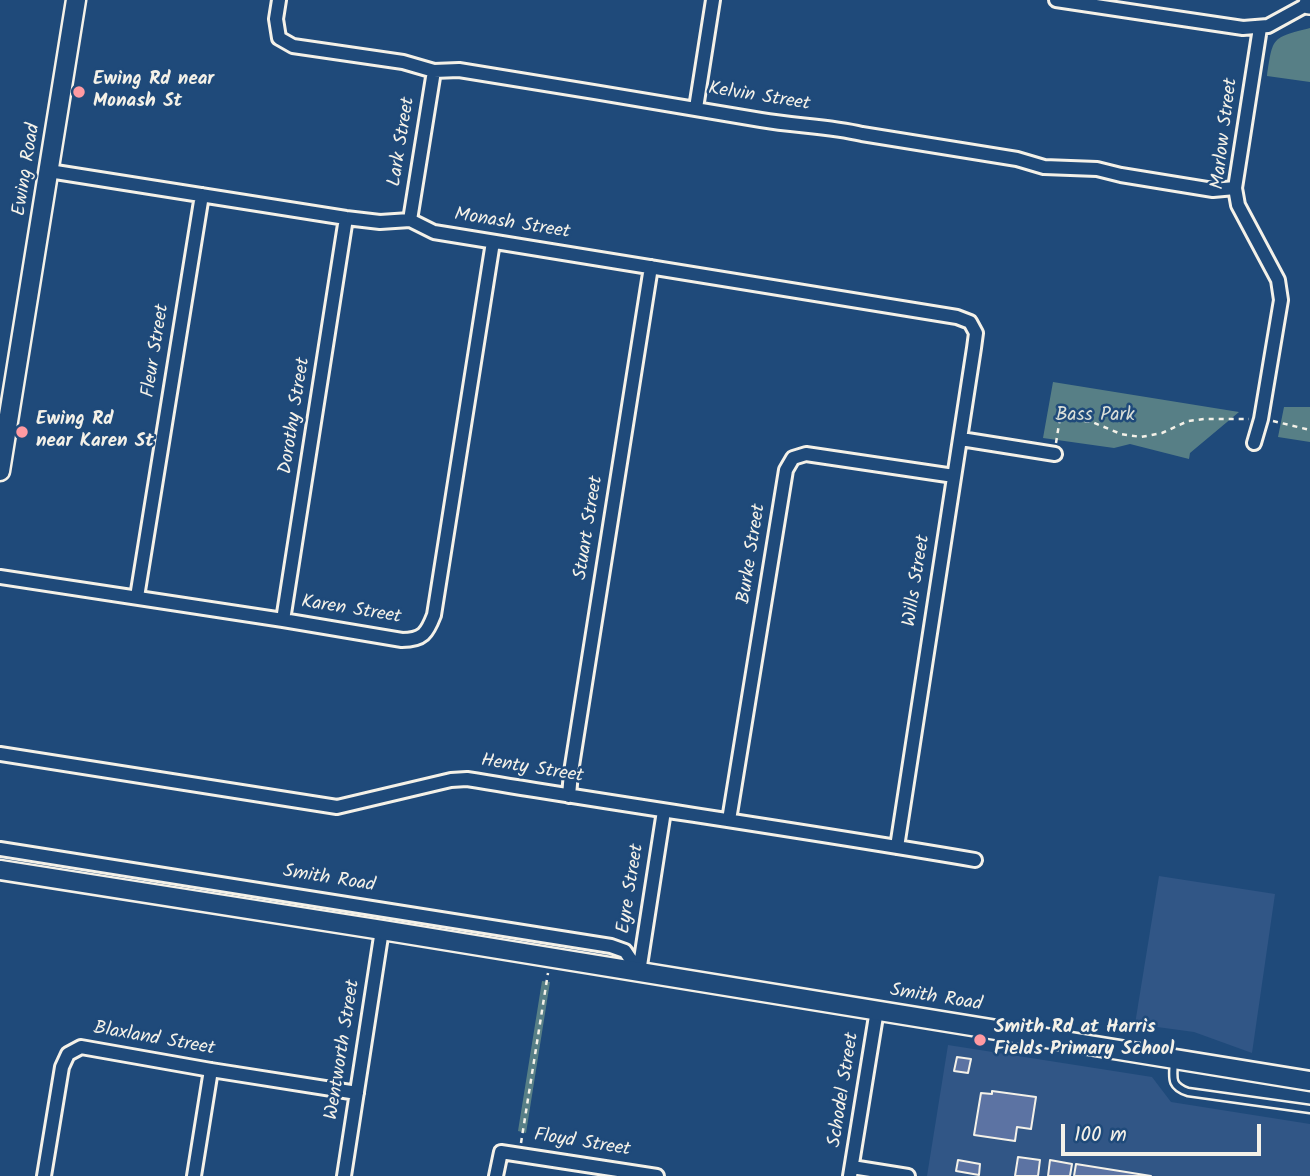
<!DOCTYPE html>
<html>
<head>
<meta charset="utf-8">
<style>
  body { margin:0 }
  #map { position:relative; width:1310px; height:1176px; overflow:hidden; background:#1f4a7a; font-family:Kalam,sans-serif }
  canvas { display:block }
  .scale { position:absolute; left:1061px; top:1124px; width:200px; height:32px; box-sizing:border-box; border:4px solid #f4f1e8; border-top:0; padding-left:9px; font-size:21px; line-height:24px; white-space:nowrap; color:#f4f1e8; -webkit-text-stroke:5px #1f4a7a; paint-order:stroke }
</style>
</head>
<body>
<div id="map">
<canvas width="1310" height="1176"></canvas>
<div class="scale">100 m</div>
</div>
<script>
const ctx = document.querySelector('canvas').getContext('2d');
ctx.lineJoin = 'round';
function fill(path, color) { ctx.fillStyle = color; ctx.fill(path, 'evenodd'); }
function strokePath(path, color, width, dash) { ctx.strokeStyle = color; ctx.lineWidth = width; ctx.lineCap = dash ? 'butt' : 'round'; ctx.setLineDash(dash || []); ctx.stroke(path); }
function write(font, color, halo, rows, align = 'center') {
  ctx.font = font + ' Kalam,sans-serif'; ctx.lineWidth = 5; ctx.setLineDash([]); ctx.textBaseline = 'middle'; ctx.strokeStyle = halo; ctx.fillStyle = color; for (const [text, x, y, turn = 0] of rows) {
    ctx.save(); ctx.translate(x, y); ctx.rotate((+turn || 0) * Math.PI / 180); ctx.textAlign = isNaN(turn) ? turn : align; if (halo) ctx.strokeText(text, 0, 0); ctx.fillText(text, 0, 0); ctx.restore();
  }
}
fill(new Path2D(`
  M1159 876 1275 894 1252 1053 1194 1032 1135 1024Z
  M948 1045 1152 1077 1171 1102 1310 1124V1176H927Z`), '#315686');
fill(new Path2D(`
  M1310 28V82L1267 76C1273 37 1271 38 1310 28Z
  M1053 382 1239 412 1190 453 1189 459 1130 444 1114 448 1043 438Z
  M1284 407H1310V442L1278 437Z
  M542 981 550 982 526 1133 518 1131Z`), '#577f86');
const building = new Path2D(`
  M957 1057 971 1059 968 1073 954 1071Z
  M992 1091 1036 1097 1031 1129 1017 1127 1015 1141 974 1135 981 1093 992 1094Z
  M1018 1157 1040 1160 1038 1176H1015Z
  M958 1160 980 1164 979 1175 956 1171Z
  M1050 1160 1072 1164 1070 1176H1048Z
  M1076 1164 1151 1176H1074Z`);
fill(building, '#5c73a3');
strokePath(building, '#f4f1e8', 2);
const lane = new Path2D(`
  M1174 1061C1173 1078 1170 1086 1188 1092L1310 1109`);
const street = new Path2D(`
  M279 0 276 19 279 38 293 46 403 62 434 71 459 70C560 86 660 103 761 120 795 126 829 126 862 134L1017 159 1044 167 1097 169 1121 175 1213 190 1235 188
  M1056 0 1243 28 1268 26 1310 3
  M696 108 713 0
  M49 171 346 218 380 222 410 220 434 232 957 317 970 322 976 333 974 348 897 847
  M410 220 434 71
  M961 439 1055 454
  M1254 443 1261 419 1281 300 1278 280 1238 205 1235 188 1260 28
  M0 577 283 620 402 640C423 640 427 633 434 615L493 242
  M137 597 202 195
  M283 620 346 218
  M0 754 337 807 451 780 467 779C636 807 806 831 975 860
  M569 796 571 772 651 267
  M729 820 786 470 793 458 806 454 954 476
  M0 849 611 946 625 951 639 972
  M639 972 664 811
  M852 1167 908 1176
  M44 1176 62 1067 68 1054 81 1047 211 1070 357 1093
  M194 1176 211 1070
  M344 1176 382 930
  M496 1176 501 1152 657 1176
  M850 1176 877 1010`);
const secondary = new Path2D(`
  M0 471 76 0
  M0 870 382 930 1310 1081`);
const primary = new Path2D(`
  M1309 4H1310`);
strokePath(lane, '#f4f1e8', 11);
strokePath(street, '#f4f1e8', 18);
strokePath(secondary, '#f4f1e8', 23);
strokePath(primary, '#f4f1e8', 24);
strokePath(new Path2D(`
  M1273 421 1310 430
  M1056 443 1060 418 1092 422 1121 434 1141 437 1162 433 1188 421 1204 419H1249
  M521 1143 548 973`), '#f4f1e8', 2.5, [5, 5]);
strokePath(lane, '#1f4a7a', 6);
strokePath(street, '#1f4a7a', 12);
strokePath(secondary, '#1f4a7a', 18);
strokePath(primary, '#1f4a7a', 19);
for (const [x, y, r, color] of [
  [79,92,7,"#ff9aa2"],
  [22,432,7,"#ff9aa2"],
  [980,1040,7,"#ff9aa2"]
]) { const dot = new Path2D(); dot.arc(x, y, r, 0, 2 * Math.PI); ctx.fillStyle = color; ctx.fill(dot); strokePath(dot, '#1f4a7a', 2.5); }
write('bold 19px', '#f4f1e8', '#1f4a7a', [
  ["Ewing Rd near",93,81],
  ["Monash St",93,103],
  ["Ewing Rd",36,421],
  ["near Karen St",36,443],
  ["Smith Rd at Harris",994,1029],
  ["Fields Primary School",994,1051]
], 'left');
write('19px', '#f4f1e8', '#1f4a7a', [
  ["Kelvin Street",759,98,9],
  ["Marlow Street",1226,134,-83],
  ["Lark Street",403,142,-81],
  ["Ewing Road",28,170,-81],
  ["Monash Street",512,225,9],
  ["Fleur Street",157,351,-81],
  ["Dorothy Street",296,416,-81],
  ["Stuart Street",590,528,-81],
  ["Burke Street",753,554,-81],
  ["Wills Street",918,581,-81],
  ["Karen Street",351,611,9],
  ["Henty Street",532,770,9],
  ["Smith Road",329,880,9],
  ["Eyre Street",632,889,-81],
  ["Smith Road",936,999,9],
  ["Blaxland Street",154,1040,10],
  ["Wentworth Street",344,1050,-81],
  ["Schodel Street",845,1090,-81],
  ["Floyd Street",582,1144,9]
]);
write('19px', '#dce0d9', '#1f4a7a', [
  ["Bass Park",1095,417]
]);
</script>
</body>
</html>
